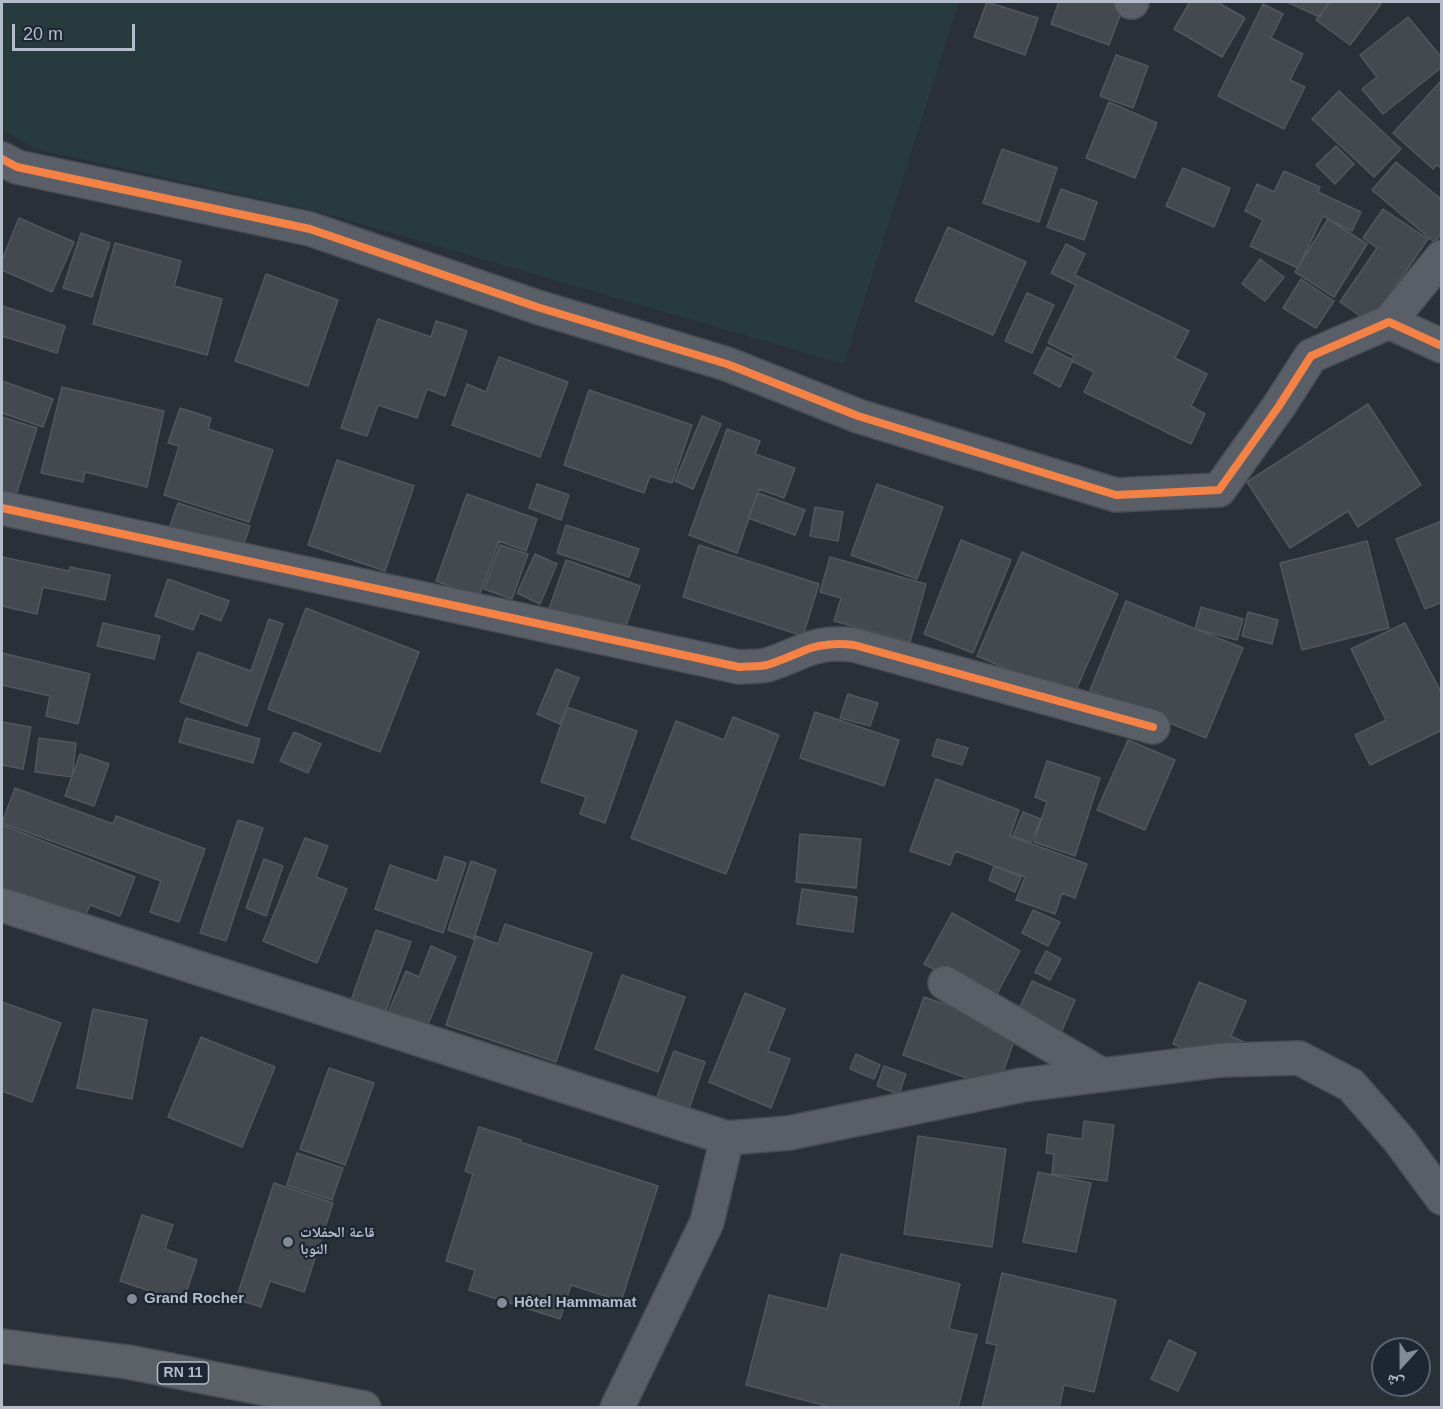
<!DOCTYPE html>
<html>
<head>
<meta charset="utf-8">
<style>
  body { margin:0 }
  #map { position:relative; width:1443px; height:1409px; overflow:hidden; background:#2a3038; font-family:Arial,"Noto Naskh Arabic",sans-serif }
  canvas { display:block }
  .frame { position:absolute; inset:0; border:3px solid #b4bcc9; pointer-events:none }
  .north { position:absolute; left:1371px; top:1337px; width:60px; height:60px; box-sizing:border-box; background:#1d2633; border:2px solid #59626f; border-radius:50%; rotate:201deg; font-size:16px; font-weight:700; line-height:24px; text-align:center; color:#b4bcc9 }
  .north::after { content:''; display:block; margin:auto; width:21px; height:27px; background:#848b96; clip-path:polygon(50% 0,100% 100%,50% 72%,0 100%) }
  .scale { position:absolute; left:12px; top:24px; width:123px; height:27px; box-sizing:border-box; border:3px solid #b4bcc9; border-top:0; padding-left:8px; font-size:18px; line-height:21px; white-space:nowrap; color:#b4bcc9; -webkit-text-stroke:4px #1d2633; paint-order:stroke }
</style>
</head>
<body>
<div id="map">
<canvas width="1443" height="1409"></canvas>
<div class="frame"></div>
<div class="north">ش</div>
<div class="scale">20 m</div>
</div>
<script>
const ctx = document.querySelector('canvas').getContext('2d');
ctx.lineJoin = 'round';
function fill(path, color) { ctx.fillStyle = color; ctx.fill(path, 'evenodd'); }
function strokePath(path, color, width, dash) { ctx.strokeStyle = color; ctx.lineWidth = width; ctx.lineCap = dash ? 'butt' : 'round'; ctx.setLineDash(dash || []); ctx.stroke(path); }
function write(font, color, halo, rows, align = 'center') {
  ctx.font = font + ' Arial,"Noto Naskh Arabic",sans-serif'; ctx.lineWidth = 4.5; ctx.setLineDash([]); ctx.textBaseline = 'middle'; ctx.strokeStyle = halo; ctx.fillStyle = color; for (const [text, x, y, turn = 0] of rows) {
    ctx.save(); ctx.translate(x, y); ctx.rotate((+turn || 0) * Math.PI / 180); ctx.textAlign = isNaN(turn) ? turn : align; if (halo) ctx.strokeText(text, 0, 0); ctx.fillText(text, 0, 0); ctx.restore();
  }
}
fill(new Path2D(`
  M2 2H959L844 364 320 212 35 149 2 129Z`), '#273a3e');
const building = new Path2D(`
  M987 2 1038 18 1025 55 974 37Z
  M1059 2H1125L1109 45 1051 24Z
  M1190 2H1217L1245 18 1222 57 1174 29Z
  M1287 2H1328L1320 17Z
  M1330 2H1378L1381 4 1350 45 1316 20Z
  M1263 4 1283 14 1271 38 1303 54 1290 80 1305 87 1284 129 1218 96Z
  M1408 17 1442 58V67L1383 114 1362 89 1377 77 1360 55Z
  M1116 55 1148 66 1133 108 1100 96Z
  M1442 80V169L1437 165 1433 169 1393 133Z
  M1339 91 1401 149 1374 177 1312 119Z
  M1109 102 1157 123 1135 178 1086 158Z
  M1336 146 1354 164 1335 184 1316 165Z
  M1002 149 1057 168 1039 222 983 203Z
  M1396 162 1442 200V233L1434 242 1372 190Z
  M1183 168 1230 188 1214 227 1166 206Z
  M1284 171 1320 187 1318 192 1361 212 1352 231 1323 216 1298 268 1250 246 1263 220 1245 211 1257 184 1274 192Z
  M1061 189 1097 202 1084 240 1047 227Z
  M1383 209 1428 239 1370 323 1340 302 1377 248 1363 238Z
  M19 218 74 242 52 292 2 270V260Z
  M1328 219 1367 244 1334 297 1295 272Z
  M948 227 1026 262 993 335 915 301Z
  M81 233 110 243 92 297 63 288Z
  M115 243 181 261 174 286 222 299 207 355 93 324Z
  M1066 244 1085 254 1075 275 1189 331 1175 358 1207 374 1191 406 1205 414 1191 444 1084 392 1094 372 1072 361 1074 356 1048 343 1076 285 1051 273Z
  M1260 259 1284 277 1265 301 1242 284Z
  M266 274 338 300 308 386 235 361Z
  M1301 279 1334 301 1316 328 1283 308Z
  M1027 293 1054 305 1032 353 1005 341Z
  M2 306 65 326 57 353 2 336Z
  M378 319 431 337 436 321 467 331 445 396 427 389 417 418 378 405 367 436 341 428Z
  M1047 347 1073 360 1060 387 1034 373Z
  M499 357 568 382 540 457 452 425 467 384 486 392Z
  M2 381 53 399 43 427 2 413Z
  M62 387 164 411 147 487 85 472 83 482 41 473Z
  M589 390 692 425 672 483 650 476 644 493 564 465Z
  M1368 404 1421 485 1358 527 1348 511 1290 548 1247 482Z
  M180 408 211 418 208 429 273 450 249 522 164 495 179 446 168 443Z
  M702 416 721 424 693 489 675 481Z
  M2 417 37 428 11 511 2 508Z
  M727 429 760 441 755 454 795 468 784 498 759 489 737 553 689 535Z
  M337 460 414 486 385 571 308 545Z
  M537 484 569 495 561 520 529 508Z
  M877 484 943 507 917 579 851 555Z
  M758 493 805 510 795 535 748 518Z
  M467 494 537 519 526 551 499 541 479 597 436 581Z
  M178 503 250 526 241 552 169 529Z
  M815 507 843 512 838 541 810 536Z
  M1442 521V602L1425 609 1396 539Z
  M566 525 639 549 629 577 557 553Z
  M961 540 1011 560 973 653 924 634Z
  M1367 541 1389 628 1302 650 1280 563Z
  M500 545 528 554 512 599 484 589Z
  M699 545 819 584 803 636 683 597Z
  M1022 552 1118 594 1073 697 977 656Z
  M535 554 557 564 540 604 517 593Z
  M2 557 69 571 70 567 110 575 105 600 43 587 37 614 2 606Z
  M830 557 926 584 910 642 834 621 841 598 820 592Z
  M566 560 640 586 623 634 549 609Z
  M168 579 229 601 221 621 200 613 193 630 155 616Z
  M1126 601 1243 648 1206 738 1090 690Z
  M1201 607 1243 619 1237 640 1195 629Z
  M306 608 419 652 380 752 268 709Z
  M1248 612 1278 620 1272 644 1242 636Z
  M269 619 283 624 247 726 180 702 198 652 251 671Z
  M103 623 160 636 154 659 97 646Z
  M1405 623 1442 694V730L1370 765 1355 735 1386 720 1351 649Z
  M2 653 90 674 78 724 46 716 50 696 2 685Z
  M556 669 579 678 560 724 537 714Z
  M848 694 878 703 870 726 840 718Z
  M567 707 637 731 605 823 580 814 586 797 541 782Z
  M815 712 899 740 884 786 800 758Z
  M733 717 779 735 726 874 631 838 676 721 724 740Z
  M186 718 260 739 253 763 179 742Z
  M2 722 31 727 23 769 2 765Z
  M294 732 321 744 308 773 280 761Z
  M39 738 76 743 72 777 35 772Z
  M937 739 968 748 962 765 932 756Z
  M1128 740 1175 760 1145 830 1097 810Z
  M80 754 109 764 94 806 65 796Z
  M1047 761 1100 778 1075 856 1034 842 1047 802 1035 797Z
  M936 779 1019 810 1010 836 1087 864 1075 898 1062 893 1055 914 1016 900 1025 877 955 851 950 865 910 851Z
  M15 788 113 824 116 816 205 849 179 922 150 912 161 881 2 823Z
  M1023 812 1041 819 1031 843 1013 836Z
  M238 820 263 828 226 941 200 933Z
  M2 825 135 877 120 916 90 905 80 928 2 898Z
  M800 834 861 839 856 888 796 882Z
  M305 838 328 846 316 877 347 889 317 963 263 941Z
  M445 856 466 863 443 933 375 909 390 865 437 881Z
  M264 859 283 866 266 916 246 908Z
  M471 861 496 870 474 939 448 930Z
  M994 866 1021 877 1015 892 989 880Z
  M802 889 857 897 853 932 797 924Z
  M1033 910 1060 922 1048 946 1022 933Z
  M952 913 1020 951 993 1001 924 964Z
  M505 924 592 953 556 1062 446 1025 476 936 498 944Z
  M376 930 411 942 384 1016 350 1003Z
  M431 946 456 957 426 1029 388 1013 406 971 419 977Z
  M1046 951 1061 959 1050 980 1035 972Z
  M622 975 685 997 658 1072 595 1049Z
  M1032 981 1075 1000 1060 1035 1016 1015Z
  M1199 982 1246 1001 1231 1036 1248 1044 1236 1071 1173 1044Z
  M745 993 785 1009 768 1051 790 1059 771 1108 709 1082Z
  M924 997 1018 1030 997 1089 903 1055Z
  M2 1002 61 1023 32 1102 2 1091Z
  M93 1009 147 1020 132 1099 77 1088Z
  M201 1037 275 1067 242 1147 168 1117Z
  M674 1051 705 1062 689 1109 657 1097Z
  M856 1054 880 1065 874 1079 850 1069Z
  M884 1066 906 1074 899 1094 877 1086Z
  M329 1068 374 1083 345 1165 300 1149Z
  M1084 1121 1114 1125 1107 1181 1052 1174 1054 1154 1046 1153 1048 1134 1082 1139Z
  M479 1127 521 1140 520 1142 658 1186 621 1301 571 1285 560 1319 469 1290 475 1270 446 1261 473 1174 465 1171Z
  M918 1136 1006 1149 992 1247 904 1234Z
  M297 1153 343 1168 332 1200 287 1185Z
  M1038 1172 1091 1183 1076 1252 1023 1242Z
  M274 1183 333 1203 304 1292 270 1281 261 1307 236 1299Z
  M142 1215 173 1225 165 1249 197 1260 183 1302 120 1281Z
  M841 1254 960 1284 949 1329 977 1335 958 1408H834L746 1385 769 1295 827 1309Z
  M1002 1273 1116 1300 1094 1392 1064 1385 1059 1408H982L997 1345 986 1343Z
  M1169 1340 1196 1353 1178 1391 1151 1379Z`);
fill(building, '#444950');
strokePath(building, '#52575f', 1.5);
const minor = new Path2D(`
  M1131 2H1132
  M2 159 17 167 310 229 537 307 727 364 858 416 1116 495 1219 490 1279 406 1311 356 1389 322 1442 346
  M1389 322 1442 257
  M2 508 739 667C748 666 758 667 767 665 780 661 791 656 803 651 819 644 837 643 854 645L1153 727
  M2 905 727 1138 707 1222 617 1408
  M945 983 1102 1075
  M727 1138 789 1133 1022 1085 1222 1060 1299 1058 1351 1085 1400 1141 1442 1198`);
const major = new Path2D(`
  M2 1346 128 1362 364 1408`);
strokePath(minor, '#484c53', 36);
strokePath(major, '#484c55', 36);
strokePath(minor, '#5a5e66', 33);
strokePath(major, '#5c6168', 33);
strokePath(new Path2D(`
  M2 159 17 167 310 229 537 307 727 364 858 416 1116 495 1219 490 1279 406 1311 356 1389 322 1442 346
  M2 508 739 667C748 666 758 667 767 665 780 661 791 656 803 651 819 644 837 643 854 645L1153 727`), '#f48246', 8);
for (const [x, y, r, color] of [
  [288,1242,6,"#848b96"],
  [132,1299,6,"#848b96"],
  [502,1303,6,"#848b96"]
]) { const dot = new Path2D(); dot.arc(x, y, r, 0, 2 * Math.PI); ctx.fillStyle = color; ctx.fill(dot); strokePath(dot, '#1d2633', 2); }
for (const [x, y, w] of [
  [183,1373,51]
]) { const box = new Path2D(); box.roundRect(x - w / 2, y - 11, w, 22, 4.5); ctx.fillStyle = '#1d2633'; ctx.fill(box); strokePath(box, '#b4bcc9', 1.5); }
write('bold 14px', '#b4bcc9', null, [
  ["RN 11",183,1373]
]);
write('bold 15px', '#b4bcc9', '#1d2633', [
  ["قاعة الحفلات",300,1233],
  ["النوبا",300,1250],
  ["Grand Rocher",144,1299],
  ["Hôtel Hammamat",514,1303]
], 'left');
</script>
</body>
</html>
